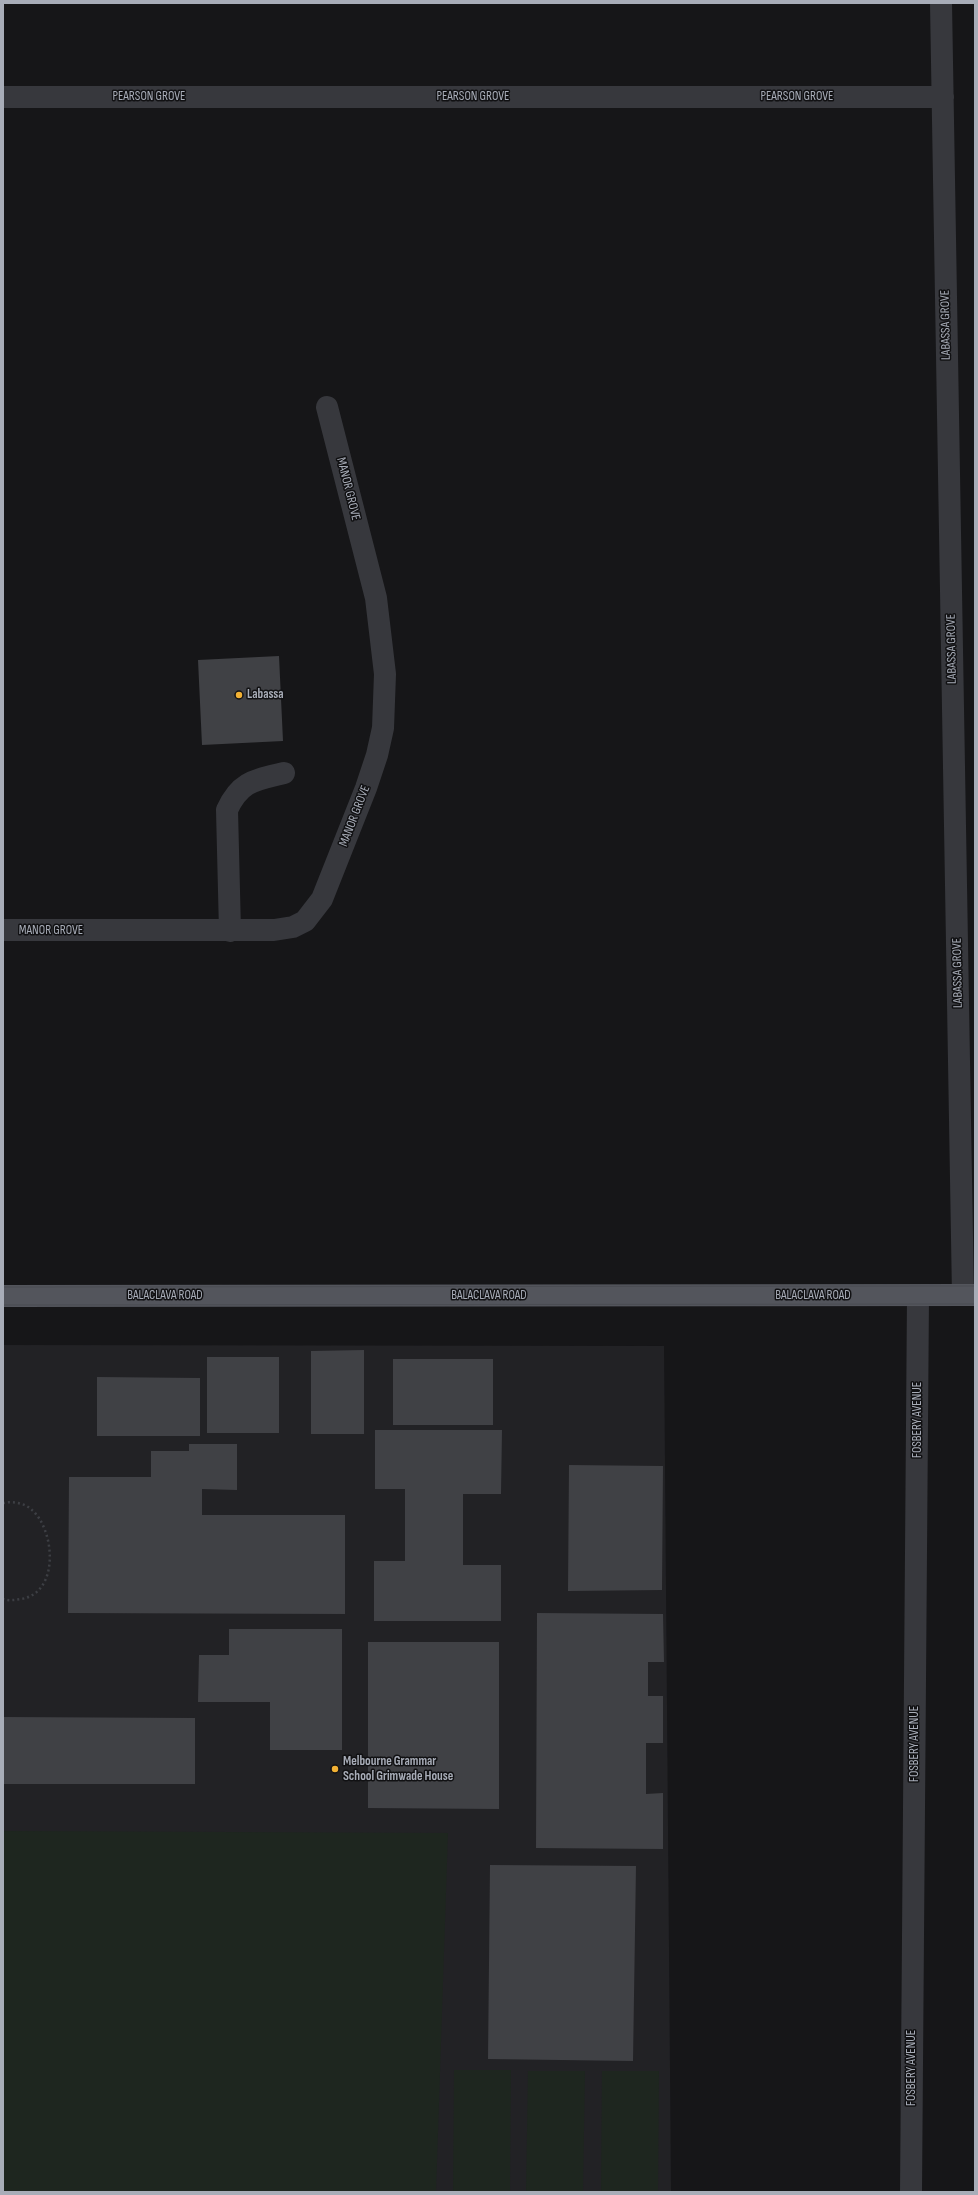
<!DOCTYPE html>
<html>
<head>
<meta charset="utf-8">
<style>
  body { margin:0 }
  #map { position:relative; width:978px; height:2195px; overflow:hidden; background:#161618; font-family:"Sofia Sans Condensed",sans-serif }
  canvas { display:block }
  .frame { position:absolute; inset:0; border:4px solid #a8adb8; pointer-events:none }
</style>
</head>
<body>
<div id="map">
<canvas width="978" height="2195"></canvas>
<div class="frame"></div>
</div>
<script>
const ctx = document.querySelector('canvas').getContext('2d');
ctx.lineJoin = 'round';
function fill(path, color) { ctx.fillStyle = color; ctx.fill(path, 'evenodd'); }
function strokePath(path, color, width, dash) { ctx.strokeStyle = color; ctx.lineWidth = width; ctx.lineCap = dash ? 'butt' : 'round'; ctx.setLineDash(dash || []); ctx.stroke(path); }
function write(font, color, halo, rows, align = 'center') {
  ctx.font = font + ' "Sofia Sans Condensed",sans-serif'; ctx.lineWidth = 3; ctx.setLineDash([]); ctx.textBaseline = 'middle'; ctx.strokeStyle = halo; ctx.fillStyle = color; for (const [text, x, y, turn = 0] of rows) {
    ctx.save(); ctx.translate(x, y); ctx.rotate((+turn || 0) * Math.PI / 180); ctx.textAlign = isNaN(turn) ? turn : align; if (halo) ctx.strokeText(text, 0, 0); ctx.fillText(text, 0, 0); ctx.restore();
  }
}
fill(new Path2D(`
  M3 1345 664 1346 671 2192H3Z`), '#222225');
fill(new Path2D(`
  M3 1831 448 1833 436 2192H3Z
  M454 2070H511L510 2192H453Z
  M528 2071H585L583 2192H526Z
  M602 2071H659L658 2192H601Z`), '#1e261f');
fill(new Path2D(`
  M279 656 283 741 202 745 198 660Z
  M364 1350V1434H311V1351Z
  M207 1357H279V1433H207Z
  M393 1359H493V1425H393Z
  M97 1377 200 1378V1436H97Z
  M375 1430H502L501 1494H463V1565H501V1621H374V1561H405V1489H375Z
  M189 1444H237V1490L202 1489V1515H345V1614L68 1613 69 1477H151V1451H189Z
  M569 1465 663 1466 662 1590 568 1591Z
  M537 1613 663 1614 664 1662H648V1696H663V1743H646V1794L663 1793V1849L536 1848Z
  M229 1629H342V1750H270V1702H198L199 1655H229Z
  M368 1642H499V1809L368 1808Z
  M3 1717 195 1718V1784H3Z
  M490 1865 636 1866 633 2061 488 2059Z`), '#404145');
strokePath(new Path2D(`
  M3 1503C12 1501 25 1503 32 1510 55 1530 60 1593 21 1599 15 1600 9 1601 3 1599`), '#3d3f44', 2.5, [2, 3]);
strokePath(new Path2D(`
  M941 3 963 1295
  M3 97H943
  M3 930H274L293 927 305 921 322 899 366 788 377 755 383 728 385 674 376 598 327 407
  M230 931 227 810C240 781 255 780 284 773
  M911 2192 918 1296`), '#37383d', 22);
strokePath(new Path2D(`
  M3 1296 975 1295`), '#53555c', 22);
strokePath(new Path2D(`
  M3 1287 975 1286
  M3 1305 975 1304`), '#4a4c52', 1);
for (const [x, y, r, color] of [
  [239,695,4,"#f2b134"],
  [335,1769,4,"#f2b134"]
]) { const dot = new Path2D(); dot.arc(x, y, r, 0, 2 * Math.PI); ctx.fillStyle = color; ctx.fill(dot); strokePath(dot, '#111113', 1.5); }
write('13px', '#a8adb8', '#111113', [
  ["PEARSON GROVE",149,97],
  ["PEARSON GROVE",473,97],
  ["PEARSON GROVE",797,97],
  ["LABASSA GROVE",946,325,-91],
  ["MANOR GROVE",348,489,76],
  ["LABASSA GROVE",952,649,-91],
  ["MANOR GROVE",355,816,-69],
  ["MANOR GROVE",51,931],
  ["LABASSA GROVE",958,973,-91],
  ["BALACLAVA ROAD",165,1296],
  ["BALACLAVA ROAD",489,1296],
  ["BALACLAVA ROAD",813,1296],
  ["FOSBERY AVENUE",918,1420,-90],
  ["FOSBERY AVENUE",915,1744,-90],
  ["FOSBERY AVENUE",912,2068,-90]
]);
write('bold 13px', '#a8adb8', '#111113', [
  ["Labassa",247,695],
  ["Melbourne Grammar",343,1762],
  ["School Grimwade House",343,1777]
], 'left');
</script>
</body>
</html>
